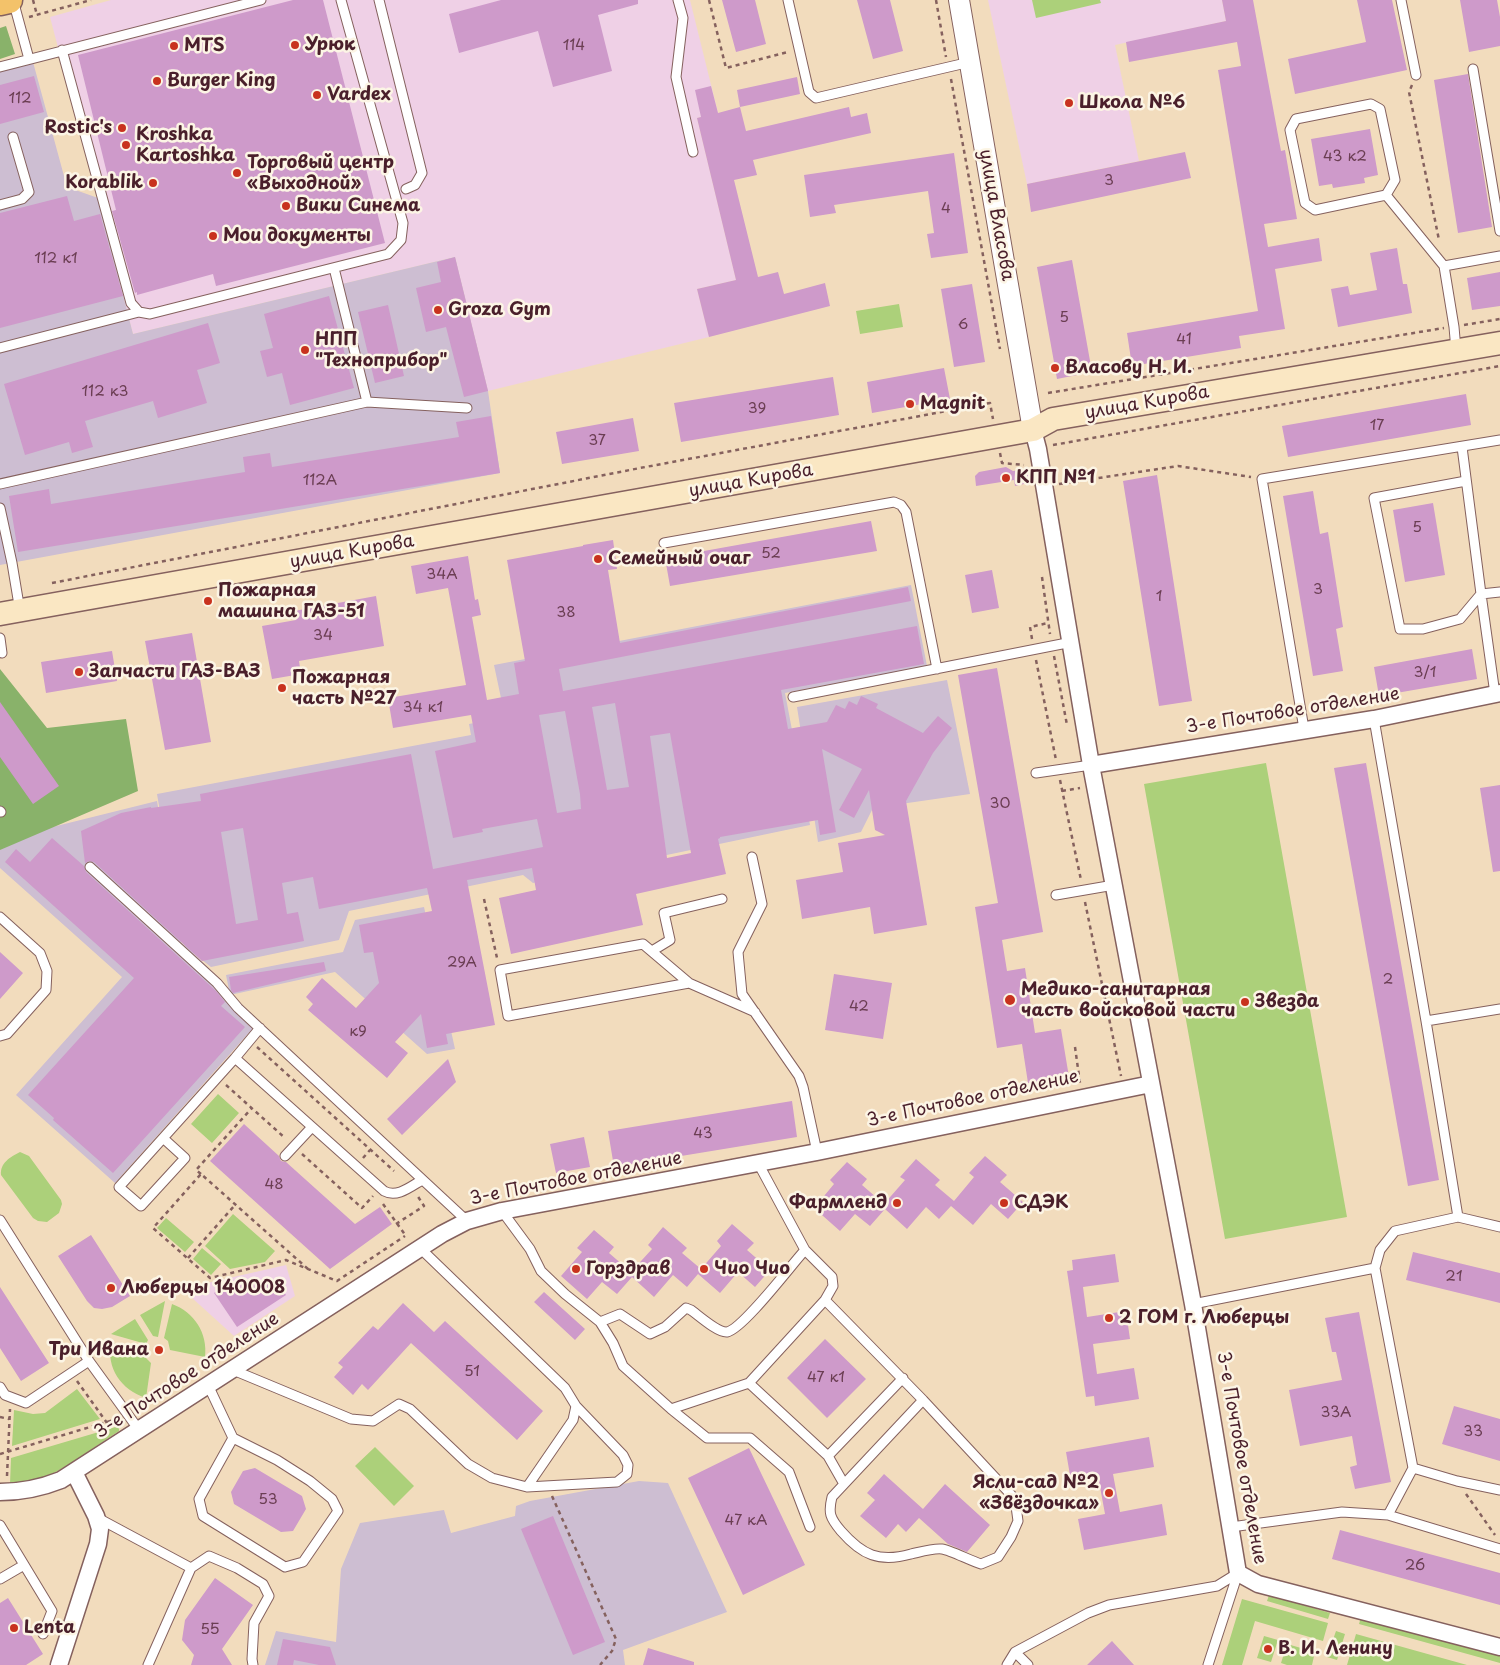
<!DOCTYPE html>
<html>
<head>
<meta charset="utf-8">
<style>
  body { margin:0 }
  canvas { display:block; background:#f2dcbd }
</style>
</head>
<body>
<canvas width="1500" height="1665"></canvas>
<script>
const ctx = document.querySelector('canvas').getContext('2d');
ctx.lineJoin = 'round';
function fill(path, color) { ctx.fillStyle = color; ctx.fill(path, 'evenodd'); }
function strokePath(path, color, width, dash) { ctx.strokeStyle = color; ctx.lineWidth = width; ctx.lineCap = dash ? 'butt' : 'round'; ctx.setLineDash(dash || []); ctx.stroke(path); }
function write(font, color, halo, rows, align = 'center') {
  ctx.font = font + ' "Playpen Sans",sans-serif'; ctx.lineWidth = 5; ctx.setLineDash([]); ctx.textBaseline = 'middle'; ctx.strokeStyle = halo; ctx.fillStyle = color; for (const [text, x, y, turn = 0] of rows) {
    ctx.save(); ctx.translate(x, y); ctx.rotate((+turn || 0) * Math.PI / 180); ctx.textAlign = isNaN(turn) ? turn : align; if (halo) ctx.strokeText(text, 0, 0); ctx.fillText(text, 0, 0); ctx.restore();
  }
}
fill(new Path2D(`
  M111 0H690L718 113 697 118 736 280 697 289 709 337 488 391 455 257 133 334 50 17Z
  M988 0H1222L1226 21 1115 45 1139 161 1027 184Z
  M286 1265 295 1296 234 1336 191 1297 203 1284Z`), '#efd0e6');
fill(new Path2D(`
  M33 62 67 187 98 198 133 334 455 257 488 391 500 473 0 565V71Z
  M911 585 927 666 785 693 810 825 533 883 523 875 349 911 339 940 211 967 192 952 224 983 229 1005 255 1026 115 1183 16 1095 122 977 0 868V840L157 801 181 942 186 947 182 942 157 794 471 735 469 724 505 717 494 665Z
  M947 680 970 794 873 808 861 832 818 842 797 707Z
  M424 907 455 1049 427 1054 335 972 230 995 226 975 343 952 355 920Z
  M639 1481 668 1483 727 1612 623 1650 625 1665H265L276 1631 336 1642 341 1569 360 1523 444 1510 451 1533 515 1516 516 1506 530 1501Z`), '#cdbed2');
fill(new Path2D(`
  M1032 0H1100L1101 3 1036 18Z
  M899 304 903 327 860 334 856 311Z
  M1266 763 1347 1217 1225 1239 1144 784Z
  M218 1094 239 1113 212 1143 191 1124Z
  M20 1152 29 1156 61 1200 62 1204 59 1213 47 1222 38 1221 33 1218 1 1175C0 1163 10 1157 20 1152Z
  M233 1214 275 1251 265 1262 230 1269 205 1246Z
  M166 1218 194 1242 185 1252 157 1228Z
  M202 1248 221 1264 211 1275 193 1259Z
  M165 1301 158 1337 153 1336 140 1315Z
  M172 1304C194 1312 208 1333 205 1357L170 1350 168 1341 164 1338Z
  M135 1319 148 1340 146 1344 111 1334Z
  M111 1342 144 1351 145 1357 151 1363 146 1398C121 1390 106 1368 111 1342Z
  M77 1389 100 1419 12 1446 14 1410 33 1414 45 1413Z
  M119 1426V1431L71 1463 42 1480 10 1484 11 1458Z
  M375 1447 414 1486 394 1506 355 1466Z
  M1269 1595 1330 1613 1328 1619 1267 1601Z
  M1242 1599 1328 1623 1323 1641 1255 1621 1242 1665H1222Z
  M1361 1617 1500 1656V1663L1359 1624Z
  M1336 1631 1345 1634 1337 1660 1327 1657Z
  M1356 1634 1467 1665H1347Z
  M1264 1636 1278 1640 1271 1662 1257 1658Z
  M1287 1644 1315 1652 1312 1665H1287L1281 1663Z`), '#acd07a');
fill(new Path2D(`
  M6 26 15 54 0 59V28Z
  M0 669 47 728 126 719 138 791 0 850Z`), '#89b26a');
fill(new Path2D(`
  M293 0H323L385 243 216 286 213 274 137 295V292L135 293 112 211 116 210 78 55Z
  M501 0H638V4L598 15 612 71 553 87 538 31 459 53 449 14Z
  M722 0H755L766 44 736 52Z
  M857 0H890L903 51 873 59Z
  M1222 0H1253L1281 151 1285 150 1297 219 1264 224 1268 247 1319 238 1322 261 1275 269 1285 329 1239 336 1241 348 1132 366 1127 333 1258 311 1218 70 1241 66 1237 42 1129 62 1126 42 1226 21Z
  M1357 0H1392L1407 70 1295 94 1288 59 1366 42Z
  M1460 0H1497L1500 17V46L1469 52Z
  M1468 74 1492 227 1458 233 1434 80Z
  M34 76 44 112 0 124V85Z
  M797 77 800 94 740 107 737 90Z
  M711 86 718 113 740 107 746 131 849 107 851 117 867 113 871 133 753 160 757 175 734 180 758 277 778 272 784 294 825 283 830 306 709 337 697 289 736 280 697 118 701 117 695 90Z
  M1370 129 1378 175 1364 178 1365 183 1333 188 1332 184 1319 186 1311 139Z
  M1185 152 1191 178 1031 212 1027 184Z
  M954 153 968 253 931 258 927 234 934 233 928 191 834 205 836 213 810 217 804 175Z
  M67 196 74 221 100 214 123 296 0 328V213Z
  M1397 248 1403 284H1407L1412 313 1338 327 1331 289 1348 286 1350 295 1377 290 1370 253Z
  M455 257 488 391 464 397 446 327 426 332 416 288 441 282 437 262Z
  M1072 260 1092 372 1057 379 1037 267Z
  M1500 272V306L1472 310 1467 278Z
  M972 284 985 362 954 367 941 289Z
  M329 296 354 388 290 405 282 373 267 377 260 351 273 348 264 314Z
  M388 305 404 376 375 383 358 312Z
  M208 323 220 363 197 370 207 403 158 418 153 401 85 421 93 447 72 453 69 442 25 455 4 384Z
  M944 368 950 399 872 413 867 382Z
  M833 377 839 415 681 442 674 403Z
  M1466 394 1471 425 1288 457 1282 426Z
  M491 416 500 473 18 552 9 496 49 489 51 504 245 472 243 457 270 453 272 467 459 437 456 422Z
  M633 418 639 451 562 464 556 432Z
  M1006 467 1013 471 1031 468 1033 482 1015 486 1014 480 976 486 975 476 979 472Z
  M1157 475 1192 701 1159 706 1123 481Z
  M1313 491 1320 534 1328 532 1343 627 1336 629 1343 671 1313 676 1283 496Z
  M1433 503 1445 575 1405 582 1393 510Z
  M871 521 877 551 670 586 665 558Z
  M613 540 617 569 608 570 620 643 908 587 911 601 559 669 563 691 917 626 924 664 781 690 788 729 827 722 836 705 845 709 849 701 857 705 861 696 878 704 876 708 923 733 938 716 952 728 933 753 906 801 927 925 874 934 870 907 802 919 796 880 843 872 838 843 885 835 875 830 869 790 854 818 839 810 862 769 822 749 836 832 820 835 818 820 720 837V838L718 839 726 874 636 894 643 925 511 954 499 898 536 890 532 868 467 880 495 1025 446 1034 448 1044 427 1048 421 1014 395 1042 408 1053 387 1078 308 1010 313 1004 306 997 322 978 356 1008 379 983 373 952 364 953 359 925 432 911 427 888 319 909 313 877 282 883 287 914 298 912 304 941 202 961 94 862 89 861 85 863 81 831 121 813 151 807V808L201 801 200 794 411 754 433 869 543 847 537 819 482 829 483 832 453 838 435 751 476 742 471 715 393 728 388 698 466 685 448 588 416 594 411 566 468 556 475 600 478 599 481 615 472 617 487 700 519 694 514 663 525 661 507 560 583 546V545ZM615 703 629 787 607 790 592 707ZM565 711 580 794 581 809 557 813 539 715ZM670 733 691 853 667 858 650 736ZM243 828 258 920 236 924 221 832Z
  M992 570 999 608 972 613 965 575Z
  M376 596 384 646 299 661 301 674 272 679 262 626 296 620 294 611Z
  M192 633 211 742 165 750 145 641Z
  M1472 649 1477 679 1379 696 1374 667Z
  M112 651 117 681 46 693 41 662Z
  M997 668 1043 932 1002 940 1007 971 1025 968 1035 1033 1061 1029 1069 1077 1028 1083 1022 1044 997 1048 975 907 998 903 958 675Z
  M0 702 59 786 33 804 0 757Z
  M1366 763 1439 1180 1408 1186 1334 768Z
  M1500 785V871L1493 872 1480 788Z
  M52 838 84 866 86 872 216 991 225 1002 221 1006 245 1027 113 1173 53 1120 54 1118 28 1095 134 978 5 862 16 849 30 862Z
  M0 952 23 973 0 999Z
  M324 962 326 971 233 993 231 990 229 977Z
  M834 974 892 983 883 1039 825 1030Z
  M448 1059 456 1082 402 1135 387 1119Z
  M792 1101 797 1137 614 1167 608 1131Z
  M244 1124 279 1156 281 1161 286 1162 355 1224 380 1207 392 1224 330 1269 210 1161Z
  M584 1137 590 1167 556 1173 550 1144Z
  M985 1156 1007 1175 1000 1182 1023 1202 1008 1219 991 1204 973 1225 951 1206 939 1219 926 1207 907 1229 885 1209 870 1226 855 1214 840 1231 814 1208 834 1184 830 1180 847 1162 867 1179 862 1185 884 1204 905 1180 900 1177 916 1159 940 1180 935 1185 954 1201 974 1177 969 1173Z
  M732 1224 754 1243 747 1250 770 1270 755 1287 738 1272 720 1293 698 1274 687 1287 673 1275 654 1297 632 1277 617 1294 602 1282 587 1299 561 1276 582 1252 577 1248 594 1230 614 1247 609 1253 631 1272 652 1249 648 1245 663 1227 687 1248 682 1253 701 1269 721 1246 717 1241Z
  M91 1235 130 1296 112 1307 102 1309 94 1308 87 1301 58 1256Z
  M1413 1252 1500 1273V1303L1406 1280Z
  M1115 1254 1119 1282 1083 1287 1087 1317 1126 1311 1130 1339 1093 1344 1097 1374 1134 1368 1139 1399 1095 1406 1094 1396 1086 1397 1067 1271 1073 1270 1072 1260Z
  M275 1279 286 1295 237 1327 214 1293 221 1288Z
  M0 1287 49 1363 21 1381 0 1348Z
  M544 1292 585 1329 575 1340 534 1302Z
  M403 1303 434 1332 445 1321 543 1411 517 1440 411 1343 368 1390 362 1384 353 1395 334 1377 343 1367 338 1363 373 1326 378 1330Z
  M1359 1312 1391 1482 1355 1489 1350 1467 1357 1465 1352 1436 1300 1446 1289 1390 1342 1380 1336 1352H1332L1325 1318Z
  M825 1339 866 1379 827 1418 787 1378Z
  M1454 1406 1500 1419V1461L1442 1444Z
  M1149 1437 1154 1467 1113 1474 1120 1512 1162 1504 1167 1535 1084 1550 1078 1519 1105 1514 1098 1476 1071 1481 1066 1452Z
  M749 1448 805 1565 743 1595 688 1478Z
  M255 1468 302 1496 306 1509 293 1531 281 1532 234 1504 231 1492 243 1471Z
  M884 1474 923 1509 945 1484 990 1525 967 1552 948 1544 919 1518 906 1532 898 1524 886 1538 860 1516 875 1500 867 1493Z
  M553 1516 605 1642 573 1655 521 1529Z
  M1340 1530 1500 1573V1605L1332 1559Z
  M215 1578 253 1605 222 1649 232 1665H191L194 1655 182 1640 185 1620Z
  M8 1598 43 1654 26 1665H0V1603Z
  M283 1639 330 1647 336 1665H319L294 1660 293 1665H277Z
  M1112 1641 1134 1665H1087Z
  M648 1648 694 1662V1665H643Z`), '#ce9aca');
const service = new Path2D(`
  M13 0 29 59
  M379 0 422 173 415 185 406 189
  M678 0 683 18 676 77 693 152
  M788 0 809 92 816 98 970 62
  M1401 0 1416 75
  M62 50 131 303 139 312 150 314 388 254 401 240 403 223 341 0
  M0 67 261 0
  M1473 69 1500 231
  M1386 195 1395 180 1380 109 1371 104 1296 119 1290 130 1305 203 1315 210 1386 195 1444 266 1454 327 1456 350
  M0 205 22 199 29 192 13 137
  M1444 266 1500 256
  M334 268 367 402
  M0 348 139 312
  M1462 447 1481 594 1460 619 1423 629H1400L1374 498 1466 481
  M0 484 367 402 467 408
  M0 508 12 563 20 611
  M664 543 894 502 901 505 906 512 937 669
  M0 638 2 653
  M1495 694 1481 594 1500 592
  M793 697 1072 642
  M1304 729 1262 479 1500 440
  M1036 773 1091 765
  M0 811 1 812
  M752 857 762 904 738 952 742 994 799 1076 803 1087 817 1152
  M90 867 217 983 238 1008 467 1221
  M1056 895 1114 885
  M0 917 40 953 47 971 46 990 7 1034 0 1036
  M652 951 670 940 664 913 722 899
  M689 983 643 944 500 970 508 1016 689 983 755 1012
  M1426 1021 1500 1009
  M235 1058 260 1028
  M163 1138 185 1158 141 1206 119 1187 235 1058 384 1191C397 1198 410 1187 422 1180
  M285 1156 312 1127
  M758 1163 805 1250
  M502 1211 530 1249 541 1271 565 1294 600 1322 620 1314 650 1334 665 1327 686 1308 691 1310C698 1315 718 1333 727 1332 743 1329 792 1264 805 1250L832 1277 833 1286 825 1300 923 1400 832 1497C828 1513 830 1518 841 1531 862 1555 879 1563 911 1554 920 1552 933 1548 942 1549 950 1550 971 1561 981 1564L998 1557 1011 1537 1018 1521 1015 1499 923 1400
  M1458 1217 1500 1227
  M0 1220 89 1361 139 1430
  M1375 1268 1413 1468 1457 1481 1500 1490
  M1193 1304 1375 1268 1380 1250 1395 1231 1458 1217 1426 1021 1374 719
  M600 1322 613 1343 623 1366 671 1409 749 1383 828 1456 844 1484
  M233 1370 351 1419 373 1421 399 1404 410 1409 468 1464 492 1478 527 1487 573 1420 576 1406 565 1388 421 1249
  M749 1383 825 1300
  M208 1385 233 1438 199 1499 203 1516 285 1567 303 1562 338 1511 332 1499 310 1481 277 1460 233 1438
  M0 1387 5 1395 26 1403 89 1361
  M671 1409 707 1438H750L789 1472 810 1527
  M828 1456 903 1378
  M527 1487 617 1482 627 1474 628 1465 623 1455 576 1406
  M1388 1515 1413 1468
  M96 1517 191 1568
  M0 1525 52 1611 43 1634
  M1231 1527 1342 1512 1388 1515 1500 1549
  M0 1579 24 1565
  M1015 1652 1028 1665
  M148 1665 191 1568 209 1556 237 1568 263 1584 269 1596 254 1623 252 1659 253 1665
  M1007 1665 1015 1652 1088 1613 1109 1605 1217 1586 1238 1573
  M1208 1665 1238 1573`);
const minor = new Path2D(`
  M1033 430 1038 449 1091 765 1193 1304 1238 1573 1258 1584 1500 1647
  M1091 765 1374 719 1500 693
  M0 1492C21 1492 41 1488 61 1480L442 1234 467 1221 502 1211 817 1152 1151 1084
  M59 1665 98 1544 100 1529 96 1516 74 1472`);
const tertiary = new Path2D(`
  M959 0 1033 430`);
const secondary = new Path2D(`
  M0 614 1033 430 1053 419 1500 343`);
const primary = new Path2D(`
  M0 2 9 0`);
strokePath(service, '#85615e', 11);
strokePath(minor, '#85615e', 19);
strokePath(tertiary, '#85615e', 22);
strokePath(secondary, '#85615e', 25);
strokePath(primary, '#85615e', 29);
strokePath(new Path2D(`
  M33 0 37 15
  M709 0 726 68 788 52
  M936 0 946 57
  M29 17 91 0
  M951 79 1000 349
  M1412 85 1409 92 1439 240
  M1464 325 1500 319
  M1048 393 1444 328
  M1053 445 1500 366
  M1000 453 1002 463 1024 465
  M1059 484 1178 466 1251 477
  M1042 577 1050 634
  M52 583 640 468 990 403 993 419
  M1032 639 1030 627 1048 623
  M1054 656 1067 725
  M1036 660 1056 760
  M1060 780 1081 880
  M1062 791 1080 788
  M484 899 497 958
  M1085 902 1121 1076
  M257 1047 394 1171
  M1075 1047 1080 1083
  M226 1085 285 1138
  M302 1154 362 1208 373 1196
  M363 1158 370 1150
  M201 1174 196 1170 251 1109
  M383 1204 406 1236
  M396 1224 424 1206 417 1195
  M188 1258 235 1205
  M308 1269 201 1174 153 1228 210 1278 286 1260 337 1281 405 1236
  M77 1381 107 1423
  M0 1417 9 1419
  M0 1454 117 1419
  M7 1476 10 1409
  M1466 1494 1495 1535
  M552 1496 616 1639 612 1651 600 1665`), '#85615e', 2.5, [4, 4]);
strokePath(service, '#fff', 9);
strokePath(minor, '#fff', 16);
strokePath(tertiary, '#fff', 20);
strokePath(secondary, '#fae7c3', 22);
strokePath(primary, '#f3c26a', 26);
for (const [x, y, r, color] of [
  [295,45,5,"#c8321e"],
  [174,46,5,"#c8321e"],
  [157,81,5,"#c8321e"],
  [317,95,5,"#c8321e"],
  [1069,103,5,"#c8321e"],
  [122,128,5,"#c8321e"],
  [126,145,5,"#c8321e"],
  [237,173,5,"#c8321e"],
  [153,183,5,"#c8321e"],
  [286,206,5,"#c8321e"],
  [213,236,5,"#c8321e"],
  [438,310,5,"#c8321e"],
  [305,350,5,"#c8321e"],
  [1055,368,5,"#c8321e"],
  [910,404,5,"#c8321e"],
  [1006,478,5,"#c8321e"],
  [598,559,5,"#c8321e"],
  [208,601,5,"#c8321e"],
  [79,672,5,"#c8321e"],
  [282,688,5,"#c8321e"],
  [1010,1000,6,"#c8321e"],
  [1245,1002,5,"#c8321e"],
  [897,1203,5,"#c8321e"],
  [1004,1203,5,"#c8321e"],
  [576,1269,5,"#c8321e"],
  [704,1269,5,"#c8321e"],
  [111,1288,5,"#c8321e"],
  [1109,1318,5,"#c8321e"],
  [159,1350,5,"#c8321e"],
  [1109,1493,5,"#c8321e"],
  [14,1628,5,"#c8321e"],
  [1268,1649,5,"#c8321e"]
]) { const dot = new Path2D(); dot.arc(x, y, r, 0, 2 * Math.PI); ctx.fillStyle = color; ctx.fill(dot); strokePath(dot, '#fcf5e5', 2); }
write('15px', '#6b3e53', null, [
  ["114",574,46],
  ["112",20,99],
  ["43 к2",1345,157],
  ["3",1109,181],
  ["4",946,209],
  ["112 к1",56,259],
  ["5",1064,318],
  ["6",963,325],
  ["41",1184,340],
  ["112 к3",105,392],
  ["39",757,409],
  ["17",1377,426],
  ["37",597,441],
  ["112А",320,481],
  ["5",1417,528],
  ["52",771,554],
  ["34А",442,575],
  ["3",1318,590],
  ["1",1159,597],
  ["38",566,613],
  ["34",323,636],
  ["3/1",1425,673],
  ["34 к1",423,708],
  ["30",1000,804],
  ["29А",462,963],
  ["2",1388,980],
  ["42",859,1007],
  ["к9",358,1032],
  ["43",703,1134],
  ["48",274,1185],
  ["21",1454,1277],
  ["51",472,1372],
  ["47 к1",826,1378],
  ["33А",1336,1413],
  ["33",1473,1432],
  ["53",268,1500],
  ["47 кА",746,1521],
  ["26",1415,1566],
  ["55",210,1630]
]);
write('bold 18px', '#4a1f2b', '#fcf5e5', [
  ["Урюк",305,45],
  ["MTS",184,46],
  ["Burger King",167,81],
  ["Vardex",327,95],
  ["Школа №6",1079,103],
  ["Rostic's",112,128,"right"],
  ["Kroshka",136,135],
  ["Kartoshka",136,156],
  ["Торговый центр",247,163],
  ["«Выходной»",247,184],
  ["Korablik",143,183,"right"],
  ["Вики Синема",296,206],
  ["Мои документы",223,236],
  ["Groza Gym",448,310],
  ["НПП",315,340],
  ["\"Техноприбор\"",315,361],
  ["Власову Н. И.",1065,368],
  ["Magnit",920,404],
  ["КПП №1",1016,478],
  ["Семейный очаг",608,559],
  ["Пожарная",218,591],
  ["машина ГАЗ-51",218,612],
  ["Запчасти ГАЗ-ВАЗ",89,672],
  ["Пожарная",292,678],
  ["часть №27",292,699],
  ["Медико-санитарная",1021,990],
  ["часть войсковой части",1021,1011],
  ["Звезда",1255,1002],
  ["Фармленд",887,1203,"right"],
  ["СДЭК",1014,1203],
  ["Горздрав",586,1269],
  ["Чио Чио",714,1269],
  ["Люберцы 140008",121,1288],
  ["2 ГОМ г. Люберцы",1119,1318],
  ["Три Ивана",149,1350,"right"],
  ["Ясли-сад №2",1099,1483,"right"],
  ["«Звёздочка»",1099,1504,"right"],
  ["Lenta",24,1628],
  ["В. И. Ленину",1278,1649]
], 'left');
write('18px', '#4a1f2b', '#fcf5e5', [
  ["улица Власова",996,215,80],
  ["улица Кирова",1147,403,-10],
  ["улица Кирова",751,481,-10],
  ["улица Кирова",352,552,-10],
  ["3-е Почтовое отделение",1293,711,-9],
  ["3-е Почтовое отделение",973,1099,-12],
  ["3-е Почтовое отделение",576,1179,-11],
  ["3-е Почтовое отделение",187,1376,-33],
  ["3-е Почтовое отделение",1241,1458,80]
]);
</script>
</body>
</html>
